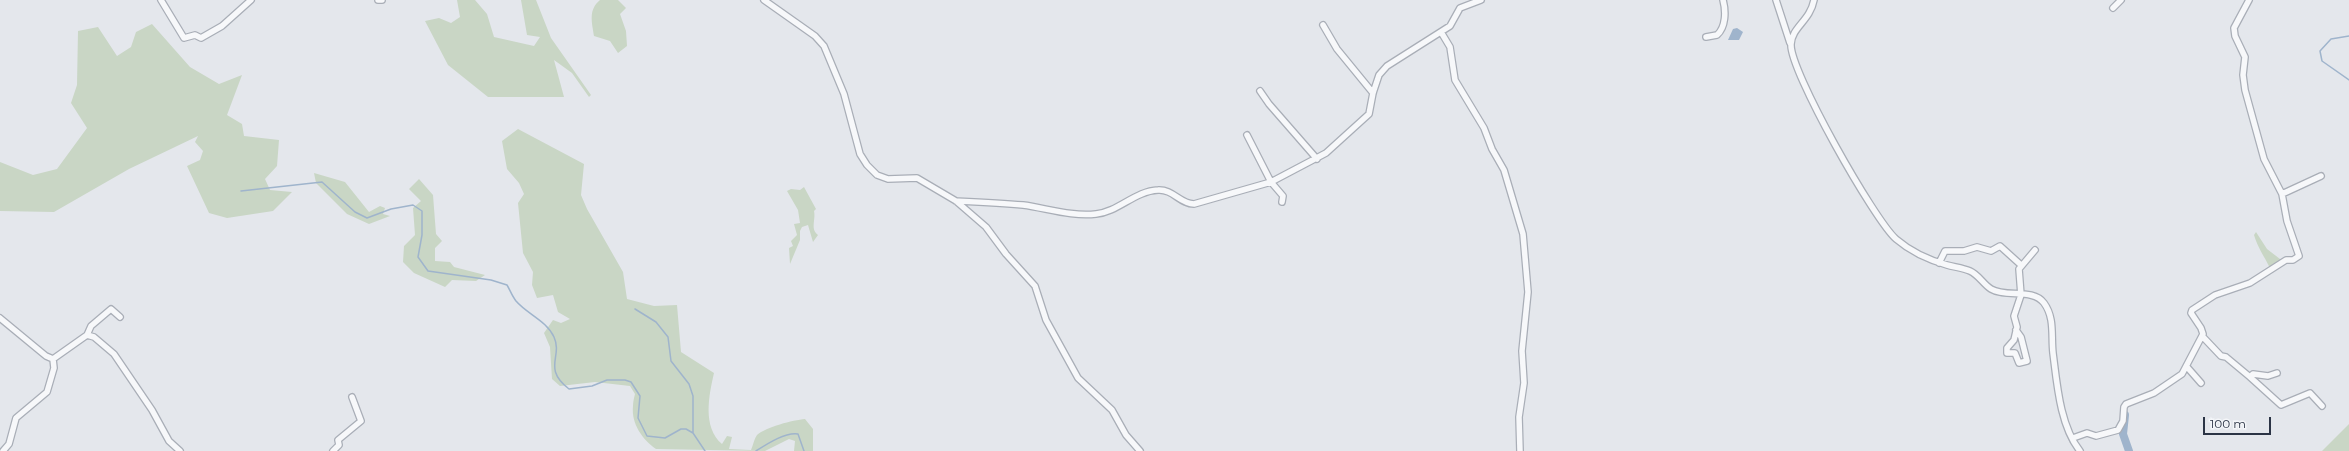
<!DOCTYPE html>
<html>
<head>
<meta charset="utf-8">
<style>
  body { margin:0 }
  #map { position:relative; width:2349px; height:451px; overflow:hidden; background:#e4e7ec; font-family:Montserrat,sans-serif }
  canvas { display:block }
  .scale { position:absolute; left:2203px; top:417px; width:68px; height:18px; box-sizing:border-box; border:2px solid #2b3445; border-top:0; padding-left:5px; font-size:12px; line-height:14px; white-space:nowrap; color:#2b3445; -webkit-text-stroke:3px #f4f6f9; paint-order:stroke }
</style>
</head>
<body>
<div id="map">
<canvas width="2349" height="451"></canvas>
<div class="scale">100 m</div>
</div>
<script>
const ctx = document.querySelector('canvas').getContext('2d');
ctx.lineJoin = 'round';
function fill(path, color) { ctx.fillStyle = color; ctx.fill(path, 'evenodd'); }
function strokePath(path, color, width, dash) { ctx.strokeStyle = color; ctx.lineWidth = width; ctx.lineCap = dash ? 'butt' : 'round'; ctx.setLineDash(dash || []); ctx.stroke(path); }
fill(new Path2D(`
  M457 0H475L487 14 494 37 534 46 540 37 527 35 521 0H536L551 38 591 95 589 97 572 73 554 60 564 97H488L448 65 425 21 439 18 451 23 460 17Z
  M600 0H618L626 8 620 14 626 31 627 46 618 53 610 41 594 36C592 22 588 10 600 0Z
  M152 24 190 67 219 84 242 75 227 115 242 124 244 136 279 140 277 166 265 179 270 190 292 192 273 211 227 218 209 213 187 166 200 160 203 151 195 142 198 136 129 169 54 212 0 211V162L33 175 57 169 87 128 71 103 77 85 78 31 98 27 117 56 131 47 136 32Z
  M518 129 584 164 581 195 587 209 623 272 627 299 654 306 677 305 681 352 714 373C709 395 702 427 722 444L727 436 732 437 729 449 751 450C753 446 754 439 757 435 766 427 793 420 805 419L813 429V451H794L795 441 789 439 765 451 656 449C643 440 631 424 633 406 633 402 634 398 635 394L630 386 595 382 560 386 552 379 550 347 544 333 553 320 561 323 570 319 558 312 553 295 537 298 532 285 533 272 523 253 518 203 524 194 519 183 507 169 502 141Z
  M314 173 345 182 369 212 380 206 385 208 383 214 390 216 369 224 347 214 316 183Z
  M419 179 433 195 436 234 442 241 435 248V261L450 262 454 267 485 275 476 281 452 280 445 287 414 273 403 262 404 246 415 235 413 208 421 201 409 189Z
  M804 187 816 209 814 211C816 220 810 229 818 235L813 242 808 225 802 227 800 231V240L790 264 789 248 793 246 791 241 797 235 794 224 800 223 798 210 787 191 791 189 800 190Z
  M2256 232 2267 249 2280 259 2281 263 2270 268C2264 256 2258 248 2254 235Z
  M2349 424V451H2322Z`), '#c9d6c5');
fill(new Path2D(`
  M1737 28 1743 32 1739 40H1728L1733 29Z`), '#9fb4cc');
strokePath(new Path2D(`
  M2349 36 2331 39 2320 51 2322 61 2349 80
  M241 191 322 182 355 212 367 218 391 209 413 205 422 211V235L418 257 428 271 491 280 507 285C510 290 512 296 516 301 527 314 547 321 554 337 563 357 542 368 569 389L592 386 607 380H625L631 382 640 396 638 418 647 436 665 438 681 429H686L693 433 705 451
  M635 309 656 322 668 337 671 361 689 384 693 396V433
  M756 451C767 444 785 432 798 434L804 451`), '#9fb4cc', 1.5);
strokePath(new Path2D(`
  M2125 415 2123 434 2129 451`), '#9fb4cc', 8);
const street = new Path2D(`
  M161 0 184 38 195 35 201 38 222 26 251 0
  M378 0H382
  M764 0 815 36 824 46 844 94 860 154 867 165 877 175 888 179 917 178 956 201 986 227 1006 254 1035 286 1046 320 1078 378 1112 410 1126 435 1140 451
  M1776 0 1790 43
  M1814 0C1810 21 1792 27 1791 44 1789 70 1875 221 1896 239 1910 251 1929 260 1947 265 1954 267 1963 268 1970 271 1979 275 1983 284 1991 289 2006 298 2033 288 2044 303 2055 318 2051 336 2053 353 2057 384 2060 426 2080 451
  M2113 8 2121 0
  M1323 25 1337 49 1373 93
  M1441 32 1450 47 1455 80 1484 128 1492 149 1504 170 1523 234 1528 292 1522 351 1524 383 1519 417 1520 451
  M1706 37 1717 35C1726 27 1726 11 1723 0
  M1260 91 1269 104 1317 159
  M1247 135 1271 182 1283 196 1282 202
  M2282 194 2321 176
  M956 201C978 202 1001 203 1023 205 1046 208 1072 217 1096 214 1118 212 1135 191 1158 190 1173 189 1180 204 1194 204L1271 182 1326 153 1369 114 1373 93 1379 75 1387 66 1450 26 1460 8 1481 0
  M1939 263 1945 251H1964L1977 247 1991 251 2000 246 2021 265
  M0 318 46 356 53 359 87 335 94 337 114 354 152 410 169 441 180 451
  M2016 330 2021 337 2027 361 2019 363 2015 353H2007V348L2014 340 2017 327 2014 316 2021 295 2019 269 2035 250
  M87 335 91 326 111 309 120 317
  M2203 337 2221 356 2226 357 2250 377
  M2187 367 2201 383
  M2277 373 2268 376 2253 374 2250 377 2281 405 2310 393 2322 406
  M2073 438 2087 433 2096 436 2118 430 2123 421 2124 407 2126 404 2154 393 2182 374 2203 334 2201 328 2191 313 2192 310 2215 295 2250 283 2286 260H2293L2299 256 2287 221 2282 194 2264 159 2245 90 2243 75 2245 57 2235 36 2234 28 2249 0
  M3 451 9 444 16 418 47 392 54 368 53 359
  M333 451 339 445 338 440 361 421 352 397`);
strokePath(street, '#a9aeb7', 8);
strokePath(street, '#f7f8fa', 5.5);
</script>
</body>
</html>
